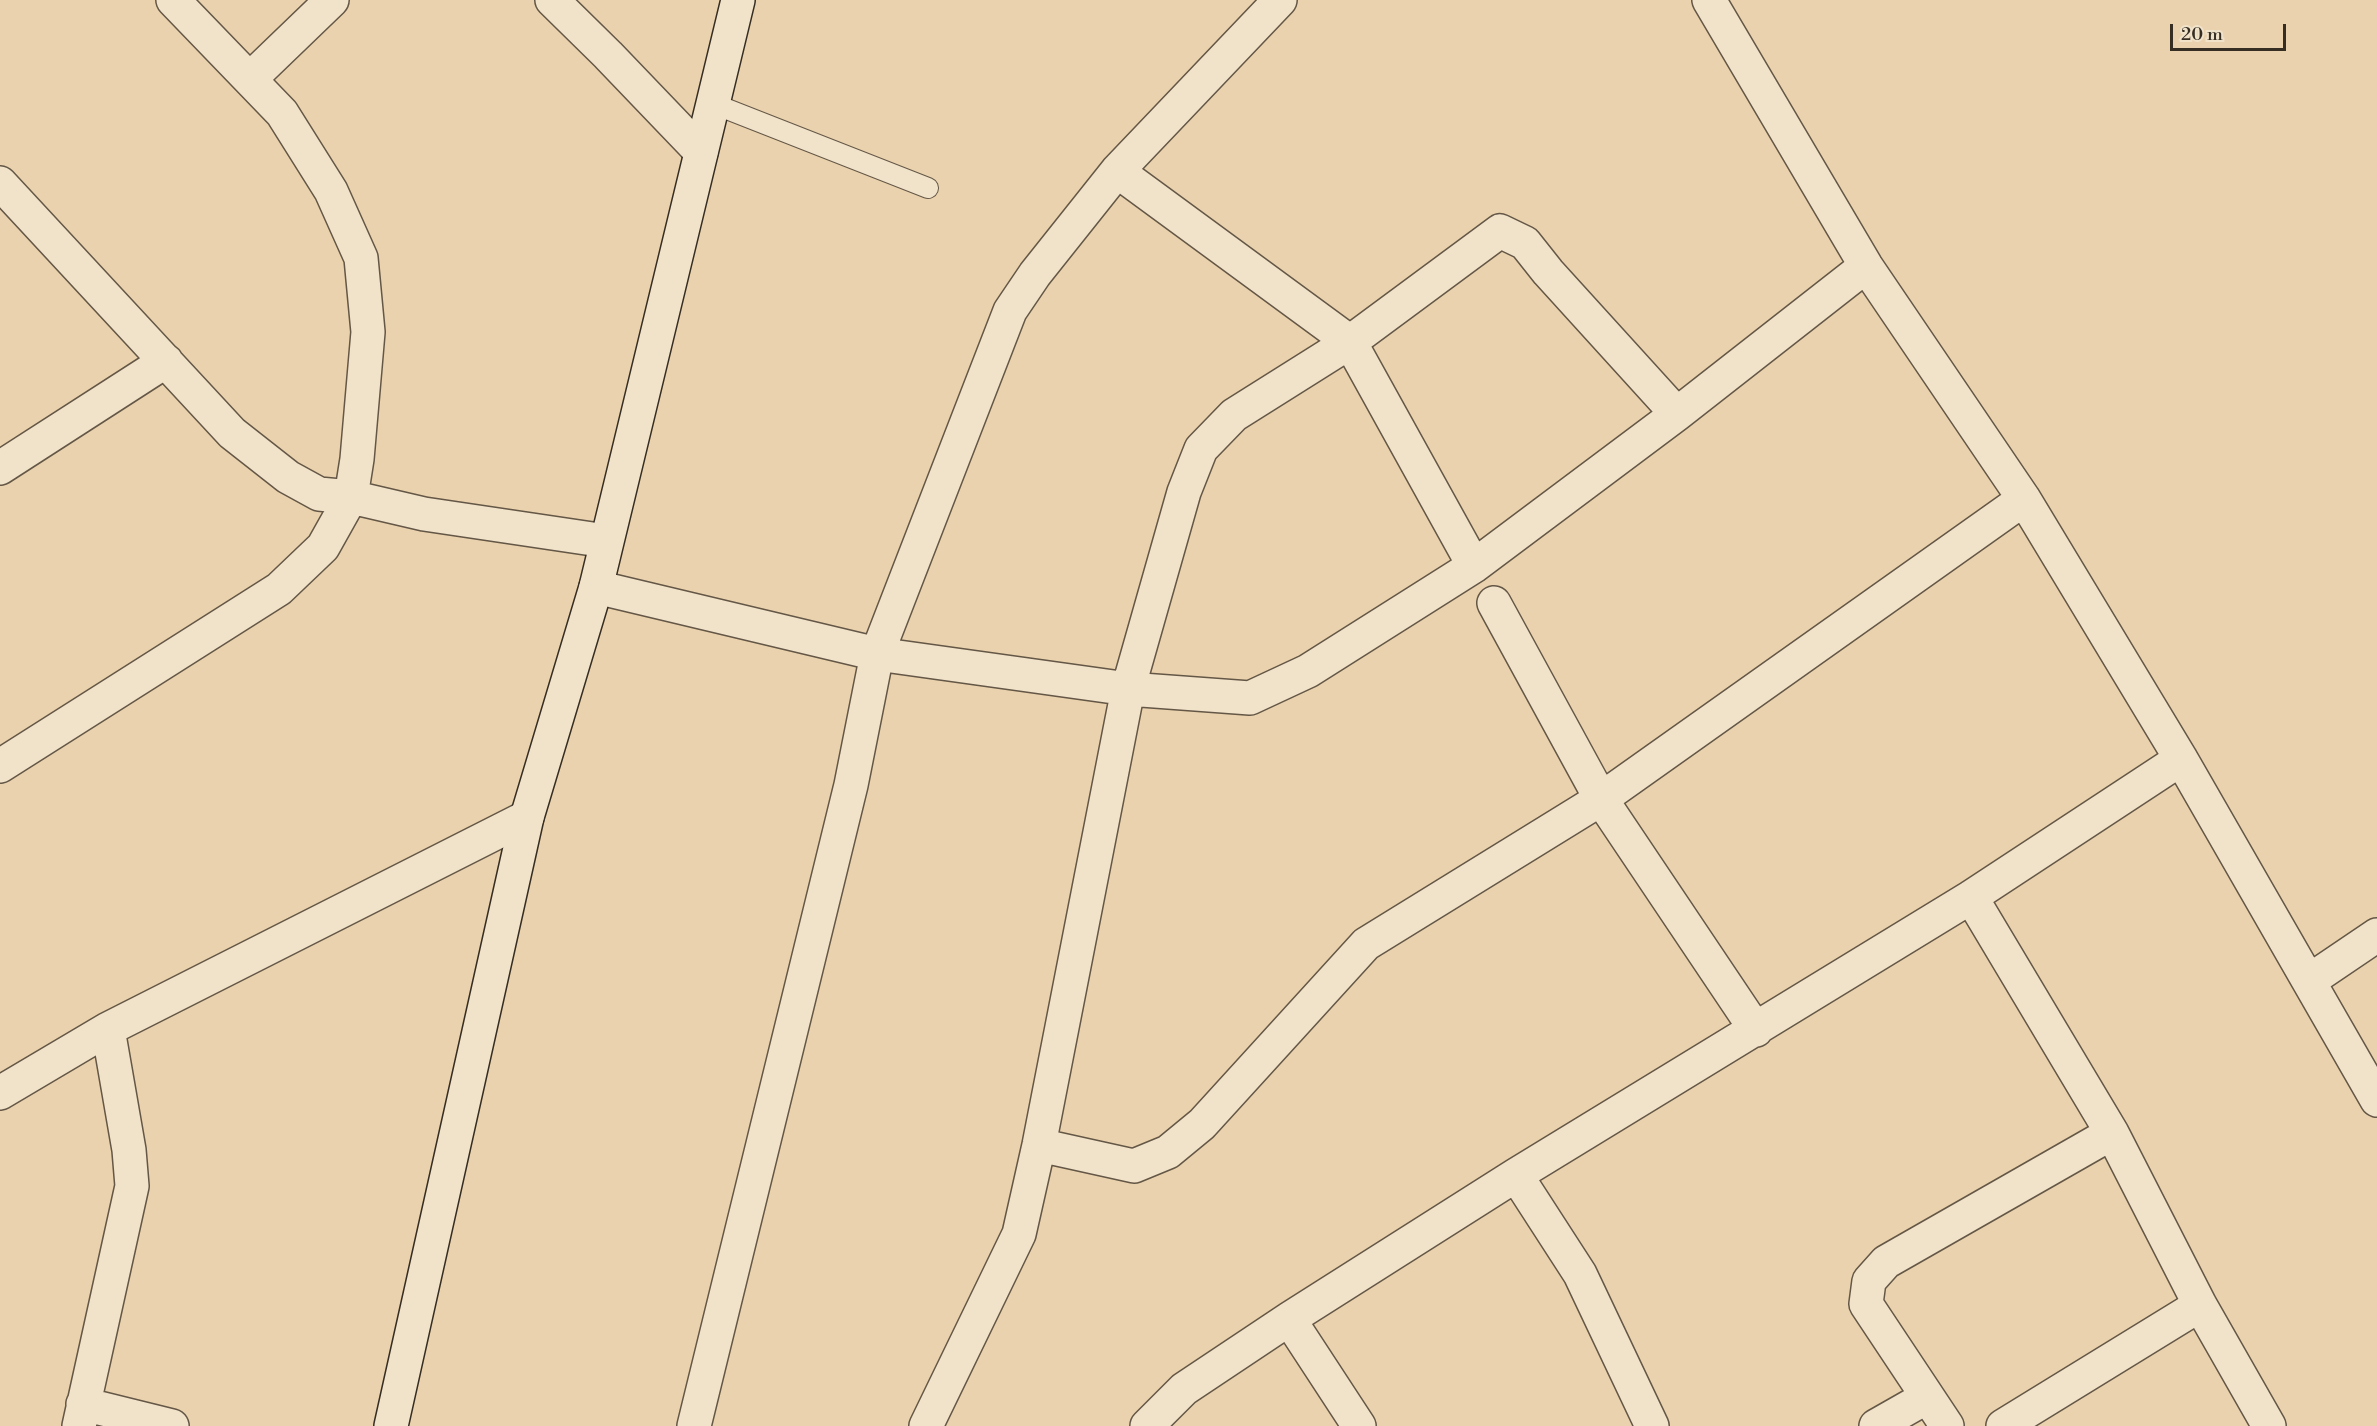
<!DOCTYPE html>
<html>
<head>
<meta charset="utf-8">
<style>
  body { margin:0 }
  #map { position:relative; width:2377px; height:1426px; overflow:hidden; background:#e9d2ad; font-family:"Libre Bodoni",serif }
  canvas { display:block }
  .scale { position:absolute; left:2170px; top:24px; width:116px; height:27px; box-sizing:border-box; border:3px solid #372e23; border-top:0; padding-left:8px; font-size:18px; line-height:21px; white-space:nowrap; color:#372e23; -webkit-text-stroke:4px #f1e2ca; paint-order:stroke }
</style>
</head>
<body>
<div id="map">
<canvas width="2377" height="1426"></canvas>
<div class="scale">20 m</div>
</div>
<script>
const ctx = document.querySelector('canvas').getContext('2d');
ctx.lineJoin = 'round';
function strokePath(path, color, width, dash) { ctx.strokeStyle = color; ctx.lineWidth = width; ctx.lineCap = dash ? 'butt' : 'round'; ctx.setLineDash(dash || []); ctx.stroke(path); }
const lane = new Path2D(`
  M714 104 928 188`);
const street = new Path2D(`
  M552 0 608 55 701 152
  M1709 0 1866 266 2024 499 2181 759 2377 1100
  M250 79 332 0
  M1117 171 1350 342 1474 566
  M0 183 232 433 288 477 319 494 351 497 424 514 606 541
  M0 468 166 361
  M596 587 877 654 1128 689 1250 698 1308 671 1474 566 1677 414 1866 266
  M1494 603 1601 799 1756 1030
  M0 766 279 589 323 547 351 497 357 459 368 332 361 258 331 191 282 113 173 0
  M1971 897 2112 1133 2200 1305 2269 1426
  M2309 981 2377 935
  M0 1093 108 1029 527 817
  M1039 1145 1134 1166 1168 1152 1202 1124 1366 944 1601 799 2024 499
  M1516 1175 1580 1274 1652 1426
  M1289 1319 1359 1426
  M83 1404 172 1426
  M79 1426 132 1186 129 1150 108 1029
  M694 1426 851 785 877 654 1010 311 1035 274 1117 171 1280 0
  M926 1426 1019 1234 1039 1145 1128 689 1184 492 1201 449 1234 415 1350 342 1500 231 1525 243 1548 272 1677 414
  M1147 1426 1184 1389 1289 1319 1516 1175 1971 897 2181 759
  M1876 1426 1927 1397
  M1947 1426 1866 1304 1869 1281 1886 1262 2112 1133
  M2003 1426 2200 1305`);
const secondary = new Path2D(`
  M391 1426 527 817 596 587 738 0`);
strokePath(lane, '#645746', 22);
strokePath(street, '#645746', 36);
strokePath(secondary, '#372e23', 36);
strokePath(lane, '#f1e2ca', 20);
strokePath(street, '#f1e2ca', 33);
strokePath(secondary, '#f1e2ca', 33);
</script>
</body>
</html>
